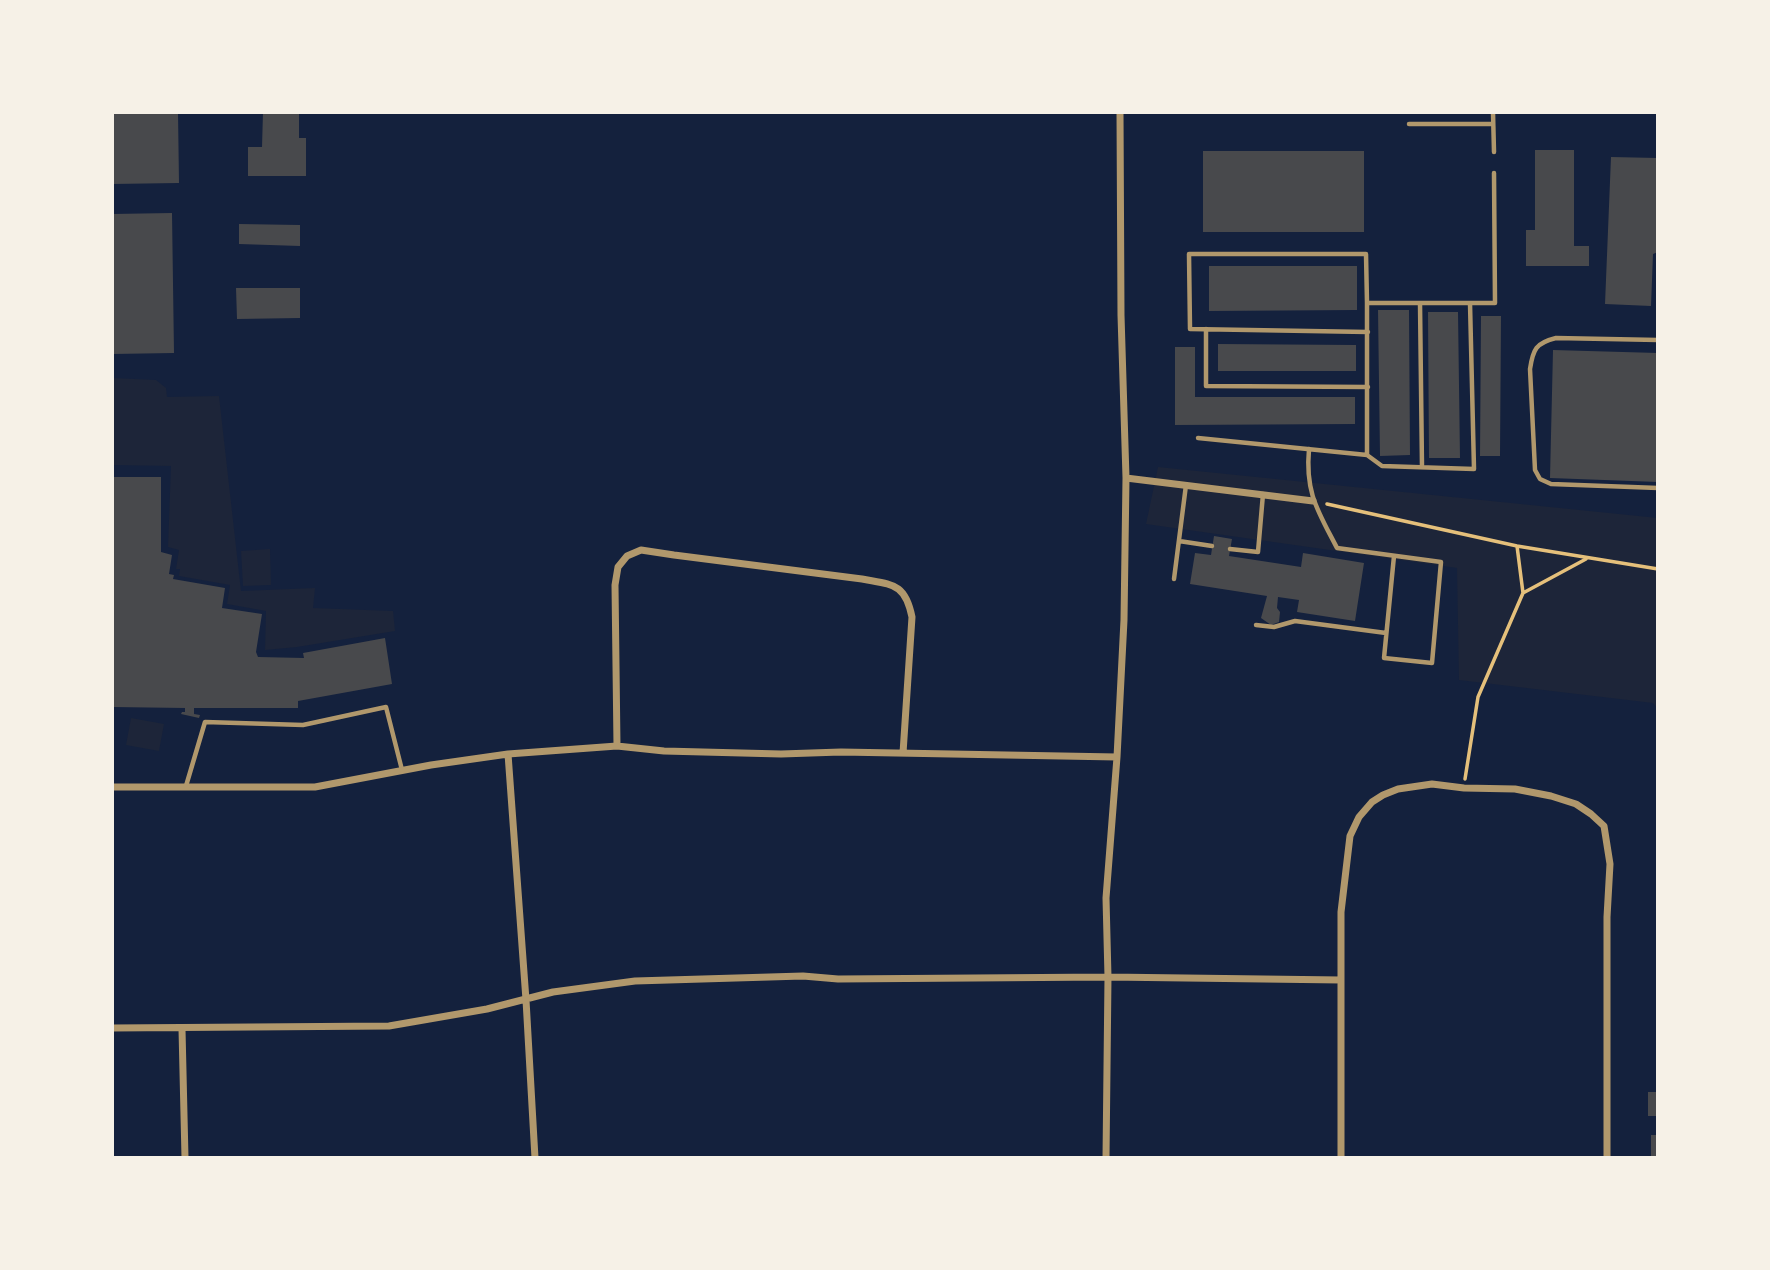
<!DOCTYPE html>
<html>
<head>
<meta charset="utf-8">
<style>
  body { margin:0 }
  #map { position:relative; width:1770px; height:1270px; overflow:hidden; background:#14213d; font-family:Inter,sans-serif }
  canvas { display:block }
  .frame { position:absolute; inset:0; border:114px solid #f6f1e7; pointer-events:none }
</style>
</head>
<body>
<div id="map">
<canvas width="1770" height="1270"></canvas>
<div class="frame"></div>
</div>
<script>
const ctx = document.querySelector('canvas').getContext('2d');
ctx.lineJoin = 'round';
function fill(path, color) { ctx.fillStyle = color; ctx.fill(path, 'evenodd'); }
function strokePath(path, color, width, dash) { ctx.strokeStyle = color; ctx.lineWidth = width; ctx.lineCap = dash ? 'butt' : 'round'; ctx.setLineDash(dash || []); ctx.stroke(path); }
fill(new Path2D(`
  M113 378 156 380 166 388 167 397 219 396 241 591 315 588 313 608 393 611 395 631 297 647 265 650 266 611 227 604 230 585 179 576 180 569H176L179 550 168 547 171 466 112 465Z
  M1158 467 1658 518V709L1653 703 1459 680 1457 568 1146 524Z
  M270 549 271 585 243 586 241 551Z
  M131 718 164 724 159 751 126 745Z`), '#1d2539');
fill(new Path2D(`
  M112 112H178L179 183 112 184Z
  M263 112H299V138H306V176H248V147H262Z
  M1535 150H1574V246H1589V266H1526V230H1535Z
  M1203 151H1364V232H1203Z
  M1611 157 1658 158V252L1653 254 1651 306 1605 304Z
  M172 213 174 353 112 354V214Z
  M239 224 300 225V246L239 244Z
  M1209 266H1357V310L1209 311Z
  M236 288H300V318L237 319Z
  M1378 310H1409L1410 455 1380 456Z
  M1428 312H1458L1460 458H1429Z
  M1481 316H1501L1500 456H1480Z
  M1218 344 1356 345V371H1218Z
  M1175 347H1195V397H1355V424L1175 425Z
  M1553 350 1658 353V482L1550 478Z
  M114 477H161V552L172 555 169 574 174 575 173 579 225 588 222 608 262 614 256 652 258 657 304 658 303 653 385 638 392 684 298 701V708H194V714L200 715 199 718 181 714 182 712H185V708L112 707Z
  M1214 536 1232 539 1229 556 1301 567 1303 553 1364 563 1355 621 1297 612 1299 600 1278 597 1277 608 1280 612 1279 622 1271 625 1261 618 1267 596 1190 584 1195 553 1211 555Z
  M1648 1092H1658V1116H1648Z
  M1651 1135H1658V1158H1651Z`), '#48494c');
strokePath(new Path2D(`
  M1327 504 1517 546 1658 569
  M1523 593 1586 559
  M1465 779 1478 697 1523 593 1517 546`), '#e5c07b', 3.5);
strokePath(new Path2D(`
  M1493 112 1494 152
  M1409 124H1493
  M1367 303 1366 254H1189L1190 329 1368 332
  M1420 303 1422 467
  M1470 303 1474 469 1382 466 1367 455V303H1495L1494 173
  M1206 329V386L1368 387
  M1658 340 1556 338C1536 343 1533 349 1530 369L1535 470 1540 479 1551 484 1658 488
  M1198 438 1367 455
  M1309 449C1305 493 1318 511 1337 548L1441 562 1432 663 1384 658 1394 556
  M1179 541 1212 546
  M1230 549 1258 552 1263 494
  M1174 579 1186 485
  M1256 625 1274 627 1295 621 1386 633
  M186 786 205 722 303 725 386 707 402 770`), '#b1986c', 4.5);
strokePath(new Path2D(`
  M1126 478 1313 501
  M617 746 615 585 618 567 627 556 641 550 674 555 862 579C893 585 905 583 912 617L903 753
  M508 754 526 1000 535 1158
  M112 787H315L431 765 508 754 617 746 664 751 781 754 841 752 1117 757
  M112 1028 389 1026 487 1009 553 992 635 981 803 976 838 979 1108 977 1341 980
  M182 1029 185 1158
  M1106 1158 1108 977 1106 898 1117 757 1124 620 1126 478 1121 315 1120 112
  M1341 1158V912L1350 836 1359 817 1372 802 1383 795 1398 789 1432 784 1464 788 1515 789 1551 796 1576 804 1591 814 1604 826 1610 864 1607 917V1158`), '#b1986c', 7);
</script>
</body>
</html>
